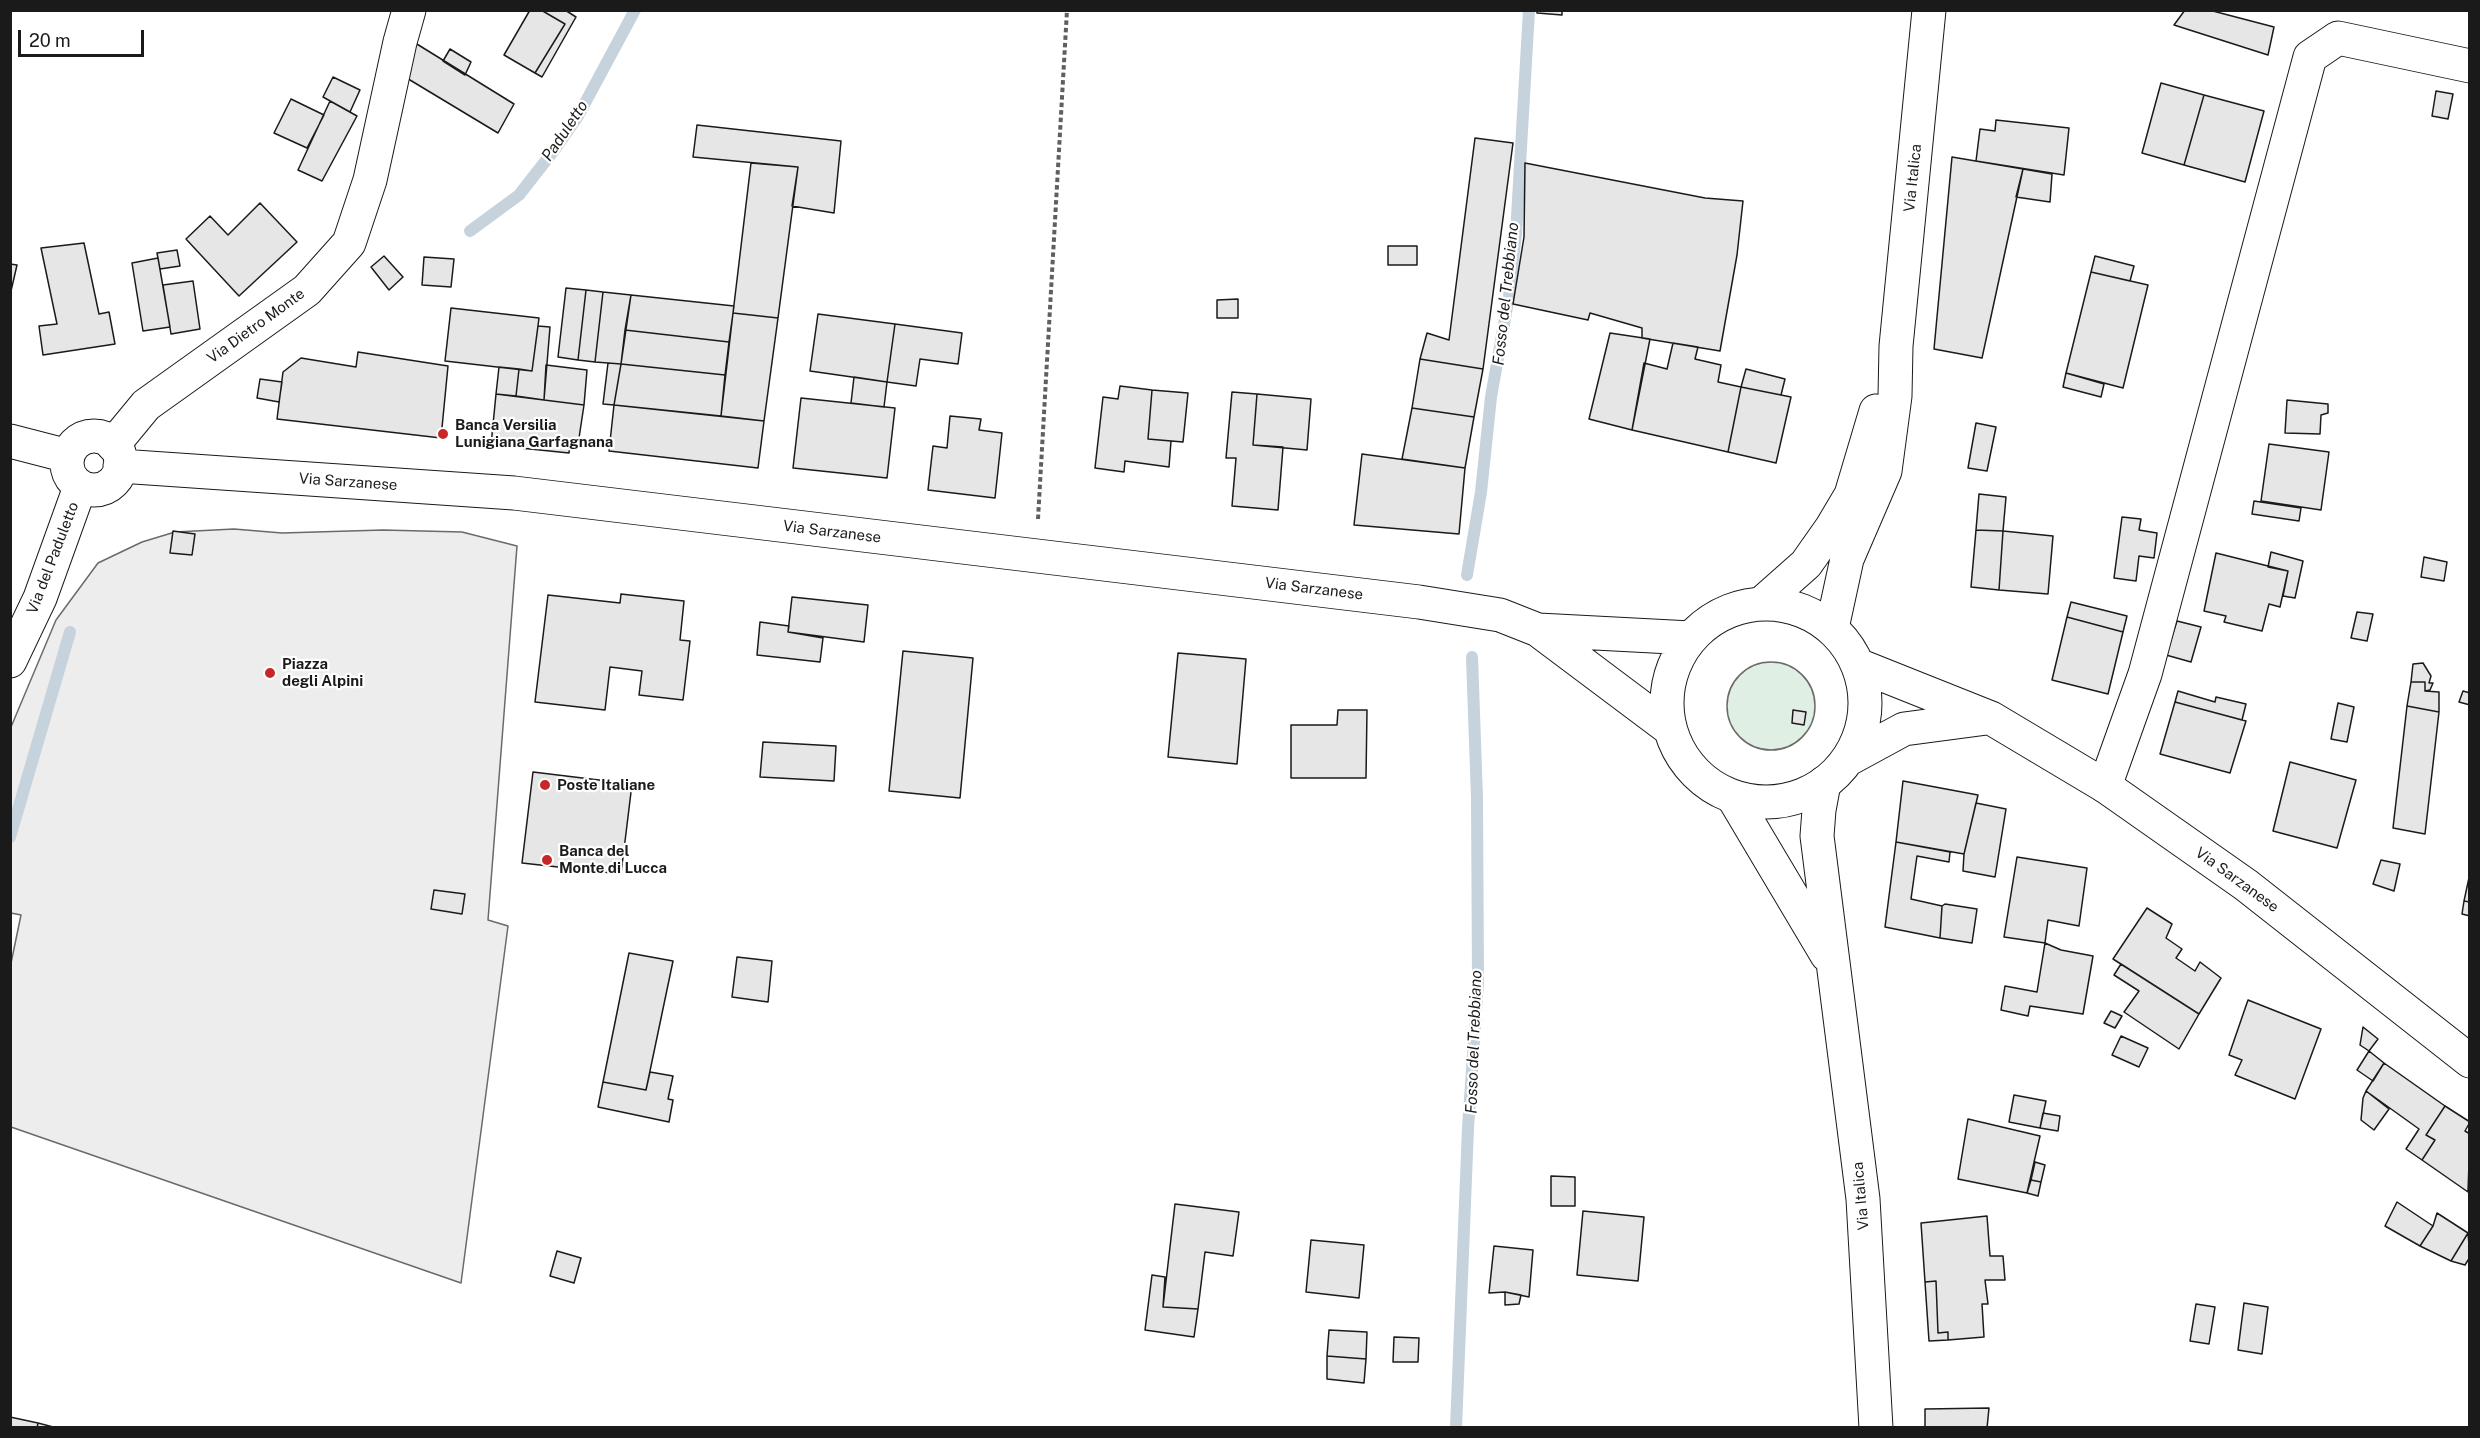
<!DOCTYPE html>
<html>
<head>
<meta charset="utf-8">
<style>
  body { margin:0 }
  #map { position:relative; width:2480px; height:1438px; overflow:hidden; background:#fff; font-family:"Public Sans",sans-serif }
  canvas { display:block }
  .frame { position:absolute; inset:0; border:12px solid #1a1a1a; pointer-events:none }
  .scale { position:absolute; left:18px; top:30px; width:126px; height:27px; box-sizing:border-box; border:3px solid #1a1a1a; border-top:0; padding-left:8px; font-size:18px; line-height:21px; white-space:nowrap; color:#1a1a1a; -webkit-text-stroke:4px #fff; paint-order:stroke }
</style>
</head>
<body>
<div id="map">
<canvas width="2480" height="1438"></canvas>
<div class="frame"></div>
<div class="scale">20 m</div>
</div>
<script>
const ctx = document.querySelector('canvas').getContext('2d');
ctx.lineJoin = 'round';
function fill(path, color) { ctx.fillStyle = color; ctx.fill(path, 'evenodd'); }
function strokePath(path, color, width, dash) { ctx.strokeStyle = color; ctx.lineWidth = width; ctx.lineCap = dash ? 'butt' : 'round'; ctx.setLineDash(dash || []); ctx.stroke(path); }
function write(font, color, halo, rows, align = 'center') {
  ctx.font = font + ' "Public Sans",sans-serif'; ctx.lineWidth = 4.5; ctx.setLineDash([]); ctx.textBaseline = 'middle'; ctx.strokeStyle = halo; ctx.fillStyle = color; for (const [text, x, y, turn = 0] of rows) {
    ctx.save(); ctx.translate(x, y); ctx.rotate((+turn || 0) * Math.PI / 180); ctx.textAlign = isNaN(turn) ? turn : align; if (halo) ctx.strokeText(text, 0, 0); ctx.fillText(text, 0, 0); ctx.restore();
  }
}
const green = new Path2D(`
  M1727 706a44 44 0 1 1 88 0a44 44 0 1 1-88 0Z`);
fill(green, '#e0efe3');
strokePath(green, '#6a6a6a', 1.5);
const parking = new Path2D(`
  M234 529 282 533 383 530 462 532 517 546 488 920 508 926 461 1283 11 1127 10 968 21 915 11 913V727L56 620 98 563 142 542 175 532Z`);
fill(parking, '#ededed');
strokePath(parking, '#6a6a6a', 1.5);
strokePath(new Path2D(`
  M470 231 519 195 555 149 578 116 635 10
  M1467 575 1481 492 1491 397 1509 296 1516 234 1529 10
  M10 837 70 632
  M1456 1428 1468 1128 1478 982 1477 798 1472 657`), '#c6d2dc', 12);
const building = new Path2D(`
  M530 10H541L565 24 535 73 504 55Z
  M541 10H565L576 17 542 77 535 73 565 24Z
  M1537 10H1562V15L1537 13Z
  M2185 10H2209L2274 27 2268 55 2174 25Z
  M412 41 514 104 498 133 405 77Z
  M450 49 471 62 465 75 443 61Z
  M333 77 360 90 350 112 323 97Z
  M2161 83 2204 95 2184 165 2142 153Z
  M2436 91 2453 94 2448 119 2432 116Z
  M2204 95 2264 111 2245 182 2184 165Z
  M291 99 324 115 307 148 274 133Z
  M330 101 357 116 322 181 298 170Z
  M1996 120 2069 128 2064 175 1976 161 1980 129 1995 131Z
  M697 125 841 141 834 213 792 206 798 167 693 157Z
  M1475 138 1513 143 1483 369 1420 359 1427 333 1449 340Z
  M1952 157 2023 169 1982 358 1934 349Z
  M751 163 798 167 778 318 733 313Z
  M1525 163 1705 198 1743 201 1737 255 1720 351 1642 338V328L1590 313 1588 320 1513 304 1524 237Z
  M2023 169 2052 174 2050 202 2016 197Z
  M260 203 297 242 239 296 186 239 210 216 228 235Z
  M84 243 99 314 109 312 115 344 43 355 39 326 57 324 41 248Z
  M1388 246H1417V265H1388Z
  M177 250 180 266 160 269 157 253Z
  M384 256 403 277 389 290 371 267Z
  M2095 256 2134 266 2130 281 2091 272Z
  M424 257 454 259 451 287 422 285Z
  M158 258 170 327 143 331 132 263Z
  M10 264 17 265 11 291H10Z
  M2091 272 2148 285 2123 388 2066 373Z
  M193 281 200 329 171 334 163 285Z
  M566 288 586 290 578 360 558 357Z
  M586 290 603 292 595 362 578 360Z
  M603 292 631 295 621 364 595 362Z
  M631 295 734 306 729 342 625 330Z
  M1238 299V318H1217V300Z
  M451 308 539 318 532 371 445 361Z
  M733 313 778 318 764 421 721 416Z
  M818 314 895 324 887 382 810 371Z
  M895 324 962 333 958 364 920 359 916 386 887 382Z
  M538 326 550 327 544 400 516 396 519 369 532 371Z
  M625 330 729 342 725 375 621 364Z
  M1610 333 1650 339 1632 430 1589 419Z
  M1673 343 1698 347 1695 359 1721 365 1718 382 1741 387 1728 452 1632 430 1644 363 1667 369Z
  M358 352 448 366 441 438 277 419 283 372 301 358 356 367Z
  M1420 359 1483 369 1474 417 1412 408Z
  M608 363 621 364 614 405 603 404Z
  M621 364 725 375 721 416 614 405Z
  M546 365 587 370 584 405 544 400Z
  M499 367 519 369 516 396 496 394Z
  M1746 369 1785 379 1781 395 1741 387Z
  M2066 373 2104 384 2101 397 2063 387Z
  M854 377 887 382 884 407 851 403Z
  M260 379 282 382 279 402 257 398Z
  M1120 386 1152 390 1148 439 1171 441 1169 467 1125 461 1124 472 1095 468 1103 397 1118 399Z
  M1741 387 1791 397 1776 463 1728 452Z
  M1152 390 1188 393 1183 442 1148 439Z
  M1232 392 1257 394 1253 445 1283 447 1278 510 1232 506 1236 458H1226Z
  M496 394 584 405 579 438H571L569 453 491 445Z
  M1257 394 1311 399 1307 450 1253 445Z
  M801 398 895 408 887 478 793 468Z
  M2287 400 2328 404V413L2321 415 2320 434 2285 433Z
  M614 405 764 421 758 468 609 451Z
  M1412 408 1474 417 1465 468 1402 459Z
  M950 416 981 419 979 430 1002 433 995 498 928 490 933 446 947 448Z
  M1976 423 1996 427 1987 471 1968 468Z
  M2269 444 2329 452 2321 510 2261 501Z
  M1362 454 1465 468 1459 534 1354 525Z
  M1979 494 2006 497 2003 531 1976 530Z
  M2254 501 2301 508 2299 521 2252 514Z
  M2122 517 2141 519 2139 530 2157 533 2154 558 2139 556 2136 581 2114 578Z
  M1976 530 2003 531 1999 590 1971 587Z
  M173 531 195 534 192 555 170 553Z
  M2003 531 2053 536 2048 594 1999 590Z
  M2271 552 2303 561 2295 598 2283 596 2288 571 2268 567Z
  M2216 553 2288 571 2280 607 2269 604 2262 631 2224 622 2226 616 2204 611Z
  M2424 557 2447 562 2444 581 2421 577Z
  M621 594 684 601 680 640 690 641 683 700 639 695 642 671 610 667 605 710 535 702 548 595 620 603Z
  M792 597 868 605 864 642 788 632Z
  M2071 602 2127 616 2123 632 2067 617Z
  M2357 612 2373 614 2367 641 2351 638Z
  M2067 617 2123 632 2108 694 2052 680Z
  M2177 621 2201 627 2191 662 2166 655Z
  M760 622 789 626 788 632 823 638 820 662 757 655Z
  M903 651 973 658 960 798 889 791Z
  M1178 653 1246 659 1237 764 1168 757Z
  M2423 663 2431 676 2429 683H2433L2430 690 2425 691V682H2411L2413 664Z
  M2411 682H2425V691L2439 692V712L2407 706Z
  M2178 691 2215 702 2216 697 2246 704 2242 720 2175 702Z
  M2463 691 2470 693V705L2459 702Z
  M2175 702 2246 721 2230 773 2160 754Z
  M2338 703 2354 707 2347 742 2331 739Z
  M2407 706 2439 712 2425 834 2393 828Z
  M1338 710H1367L1366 778H1291V725H1337Z
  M1793 710 1806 712 1804 725 1792 723Z
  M763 742 836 746 834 781 760 777Z
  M2290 762 2356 780 2337 848 2273 831Z
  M533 772 632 784 621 874 522 863Z
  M1903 781 1978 795 1964 854 1896 842Z
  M1976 803 2006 809 1995 877 1963 871 1964 854Z
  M1896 842 1950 852 1949 862 1917 856 1911 899 1942 906 1940 938 1885 927Z
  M2017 857 2087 868 2079 926 2048 920 2045 943 2004 937Z
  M2381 860 2400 864 2394 891 2373 884Z
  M2470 873V902L2464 901Z
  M434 890 465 894 462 914 431 909Z
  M2464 901 2470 902V916L2462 914Z
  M1945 904 1977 909 1972 943 1940 938 1942 906Z
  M2147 908 2172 924 2166 938 2182 949 2176 958 2195 971 2200 962 2221 978 2199 1014 2113 959Z
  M2045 943 2061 950 2093 956 2083 1014 2030 1006 2028 1016 2001 1010 2005 986 2037 992Z
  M629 953 673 961 646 1090 603 1082Z
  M737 957 772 961 768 1002 732 997Z
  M2121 964 2199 1014 2179 1049 2124 1012 2139 991 2114 975Z
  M2248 1000 2321 1029 2295 1099 2235 1075 2242 1060 2229 1055Z
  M2111 1011 2122 1016 2115 1028 2104 1023Z
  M2363 1027 2378 1039 2369 1051 2360 1045Z
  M2121 1036 2148 1048 2139 1067 2112 1055Z
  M2369 1051 2384 1063 2373 1081 2357 1070Z
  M2384 1063 2445 1106 2426 1135 2435 1140 2422 1160 2406 1149 2419 1129 2366 1091Z
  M650 1072 673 1076 668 1099 673 1100 669 1122 598 1107 603 1082 646 1090Z
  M2366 1091 2389 1109 2374 1130 2361 1120 2363 1098Z
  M2014 1095 2046 1101 2040 1128 2009 1122Z
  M2445 1106 2470 1122 2465 1131 2470 1134 2468 1192 2422 1160 2435 1140 2426 1135Z
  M2043 1113 2060 1116 2058 1131 2040 1128Z
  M1968 1119 2040 1136 2027 1193 1958 1179Z
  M2035 1162 2045 1165 2041 1182 2031 1180Z
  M1551 1176 1575 1177V1206H1551Z
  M2031 1180 2041 1182 2038 1196 2027 1193Z
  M2397 1202 2433 1226 2420 1246 2385 1226Z
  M1175 1204 1239 1212 1233 1256 1205 1252 1198 1309 1163 1307Z
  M1583 1211 1644 1217 1638 1281 1577 1275Z
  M2437 1213 2468 1233 2451 1261 2420 1246 2433 1226Z
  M1987 1216 1990 1256H2003L2005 1280H1985L1988 1304H1982L1984 1337 1948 1340V1332L1938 1333 1936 1281 1925 1282 1921 1223Z
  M2468 1233 2470 1257 2465 1265 2451 1261Z
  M1311 1240 1364 1245 1359 1298 1306 1292Z
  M1494 1246 1533 1250 1529 1297 1505 1292 1489 1293Z
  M557 1251 581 1258 574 1283 550 1276Z
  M1152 1275 1165 1277 1163 1307 1198 1309 1194 1337 1145 1330Z
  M1936 1281 1938 1333 1948 1332V1340L1929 1341 1925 1282Z
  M1505 1292 1521 1295 1519 1304 1505 1305Z
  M2244 1303 2268 1307 2262 1354 2238 1350Z
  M2196 1304 2215 1307 2209 1344 2190 1341Z
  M1329 1330 1367 1332 1366 1359 1327 1356Z
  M1394 1337 1419 1338 1418 1362H1393Z
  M1327 1356 1366 1359 1364 1383 1327 1379Z
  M1989 1408 1987 1428H1925V1409Z
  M10 1417 38 1423 37 1428H10Z
  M38 1423 57 1428H37Z`);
fill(building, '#e6e6e6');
strokePath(building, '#1a1a1a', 1.5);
const minor = new Path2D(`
  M113 445 146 405 307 290 349 243 370 180 400 42 409 10
  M2105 786 2145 674 2310 57 2338 38 2470 66`);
const tertiary = new Path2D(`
  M10 661 40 598 80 487`);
const secondary = new Path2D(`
  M1762 603 1806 564 1832 527 1851 495 1876 411
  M1832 628 1847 559 1885 471 1895 396 1896 346 1929 10
  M1824 783 1819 810 1817 836 1863 1199 1876 1428
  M1733 797 1827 955`);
const primary = new Path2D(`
  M67 463a27 27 0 1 1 54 0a27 27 0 1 1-54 0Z
  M10 441 68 456
  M120 466 514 493 1419 602 1500 615 1538 630 1670 729
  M1667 703a99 99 0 1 1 198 0a99 99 0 1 1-198 0Z
  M1538 630 1691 638
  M1858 665 1991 718 2105 786 2246 885 2470 1061
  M1847 760 1904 729 1987 718`);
strokePath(minor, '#1a1a1a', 35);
strokePath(tertiary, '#1a1a1a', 35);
strokePath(secondary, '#1a1a1a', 35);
strokePath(primary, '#1a1a1a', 35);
strokePath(new Path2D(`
  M1038 519 1067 10`), '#5f5f5f', 4, [4.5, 3]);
strokePath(minor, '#fff', 33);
strokePath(tertiary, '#fff', 33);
strokePath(secondary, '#fff', 33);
strokePath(primary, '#fff', 33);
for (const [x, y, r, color] of [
  [443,434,6,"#c62828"],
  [270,673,6,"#c62828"],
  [545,785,6,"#c62828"],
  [547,860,6,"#c62828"]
]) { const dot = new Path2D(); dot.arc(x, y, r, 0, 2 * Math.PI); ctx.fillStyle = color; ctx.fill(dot); strokePath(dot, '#fff', 2); }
write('15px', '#1a1a1a', '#fff', [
  ["Via Italica",1913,178,-84],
  ["Via Dietro Monte",256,326,-36],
  ["Via Sarzanese",348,482,4],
  ["Via Sarzanese",832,532,7],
  ["Via del Paduletto",53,558,-69],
  ["Via Sarzanese",1314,589,7],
  ["Via Sarzanese",2237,880,36],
  ["Via Italica",1861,1196,-95]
]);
write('bold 15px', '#1a1a1a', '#fff', [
  ["Banca Versilia",455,425],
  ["Lunigiana Garfagnana",455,442],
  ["Piazza",282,664],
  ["degli Alpini",282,681],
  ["Poste Italiane",557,785],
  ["Banca del",559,851],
  ["Monte di Lucca",559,868]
], 'left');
write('italic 16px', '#1a1a1a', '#fff', [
  ["Paduletto",565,131,-56],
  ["Fosso del Trebbiano",1506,294,-84],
  ["Fosso del Trebbiano",1474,1042,-88]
]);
</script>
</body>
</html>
